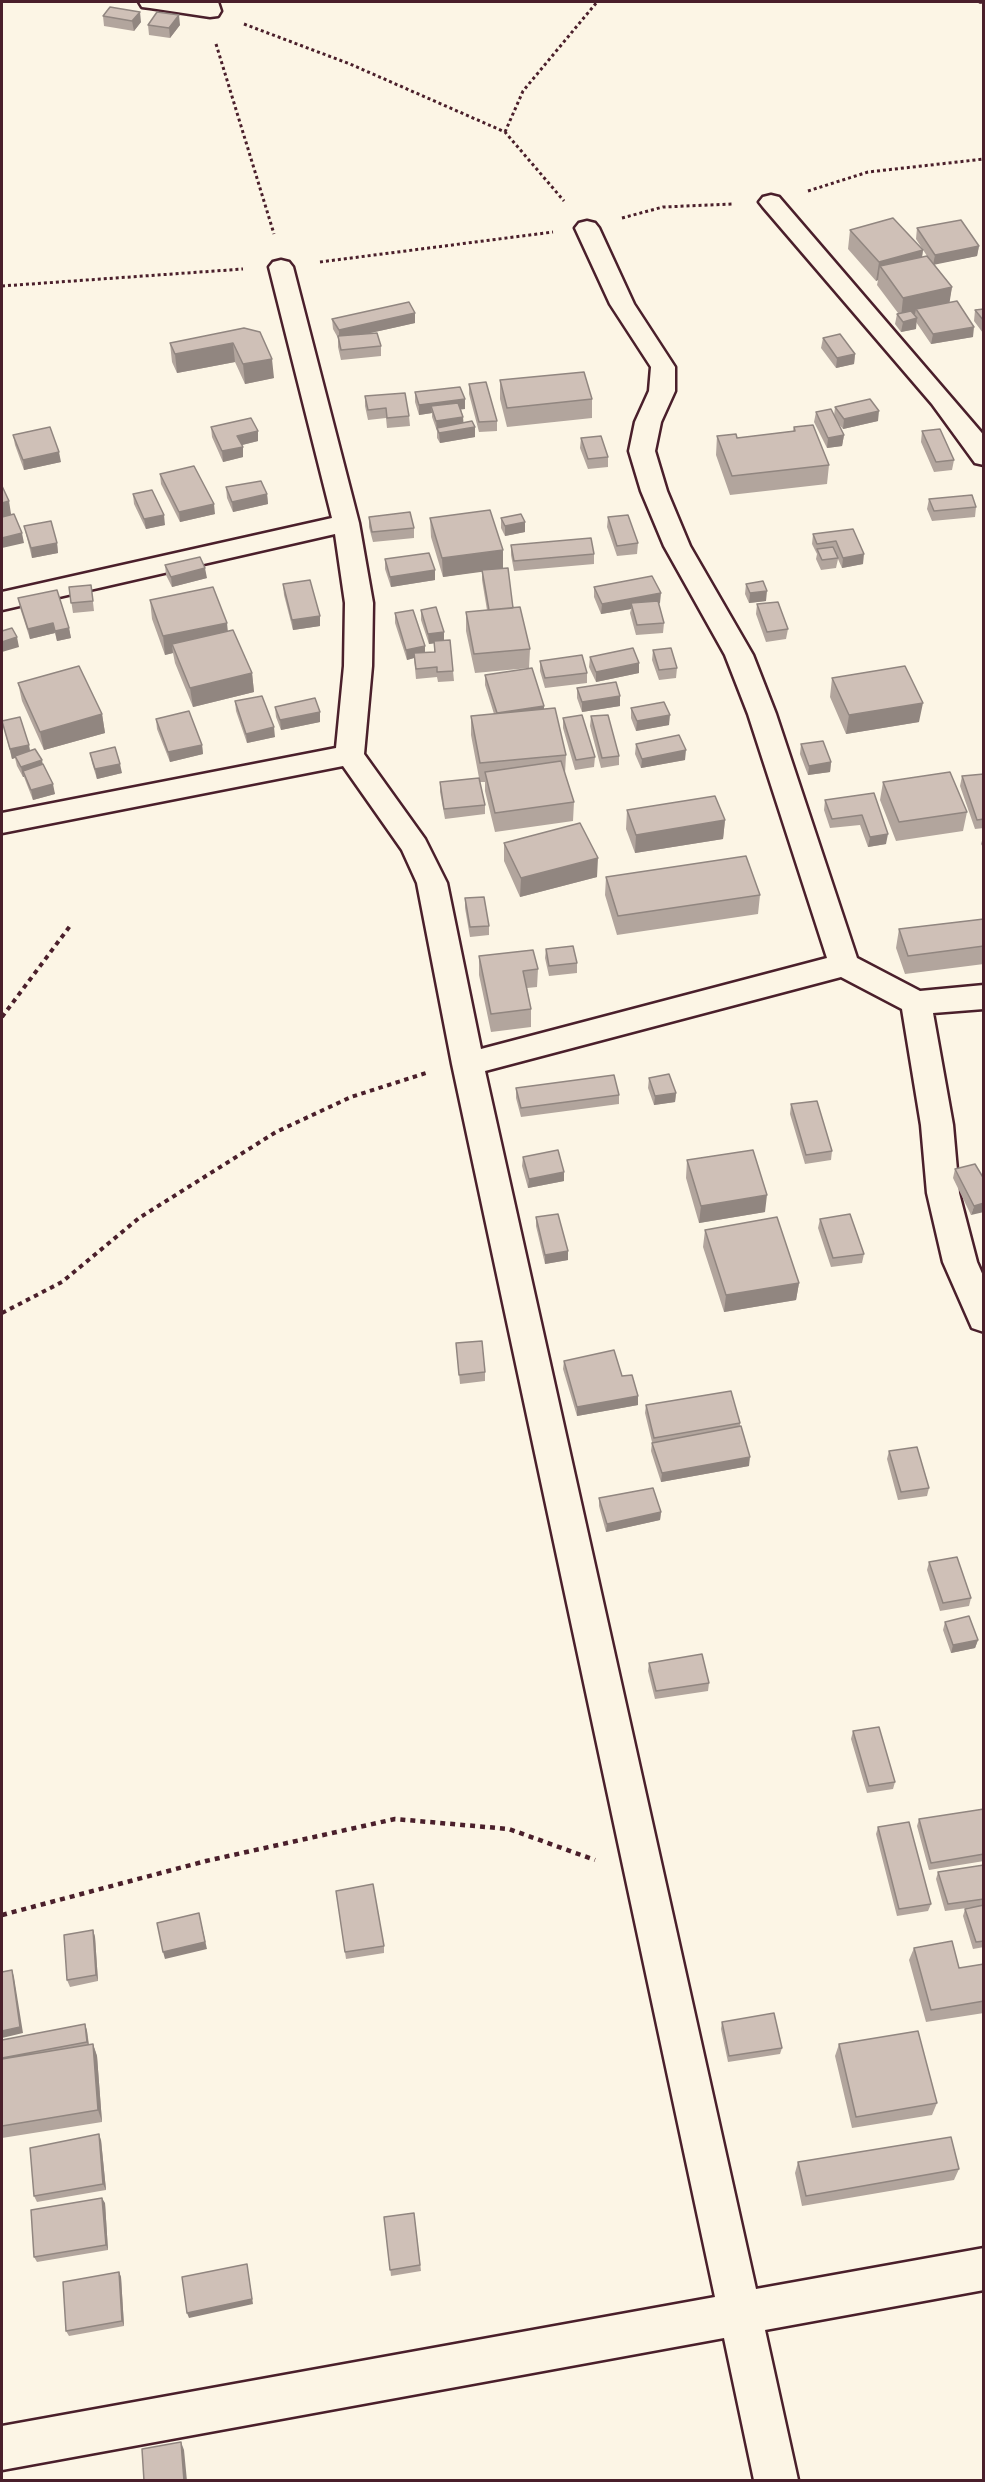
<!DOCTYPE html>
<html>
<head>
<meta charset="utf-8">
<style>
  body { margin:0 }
  #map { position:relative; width:985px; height:2482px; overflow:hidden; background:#fcf5e5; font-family:Itim,sans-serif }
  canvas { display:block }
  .frame { position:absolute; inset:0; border:3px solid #4a1f2b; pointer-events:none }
</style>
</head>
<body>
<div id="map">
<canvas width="985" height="2482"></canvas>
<div class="frame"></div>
</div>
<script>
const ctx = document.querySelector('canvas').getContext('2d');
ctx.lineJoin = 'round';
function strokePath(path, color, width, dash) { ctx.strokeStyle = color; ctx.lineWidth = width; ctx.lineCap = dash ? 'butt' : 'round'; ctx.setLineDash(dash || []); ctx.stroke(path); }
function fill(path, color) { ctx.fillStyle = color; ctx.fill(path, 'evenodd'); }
const minor = new Path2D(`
  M139 2H218L221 11 218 16 210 17 150 8 142 7Z
  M771 195 779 197 981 432 984 436V465L975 463 932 404 763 207 759 202 763 197Z
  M587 221 595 223 599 228 634 304 675 367V391L661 422 655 451 667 491 690 546 753 655 776 714 857 958 920 991 984 985V1009L933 1013 953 1125 959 1193 977 1262 984 1278V1332L972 1328 943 1262 927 1193 921 1125 902 1009 841 977 485 1071 756 2289 984 2248V2290L765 2330 798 2480H754L724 2338 2 2470V2426L715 2297 452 1064 417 883 402 850 343 766 2 833V813L336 748 344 666 345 603 335 534 2 610V592L332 518 269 267 273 262 281 260 289 262 293 267 359 523 373 603 372 666 364 754 425 839 447 883 481 1049 827 958 748 714 725 655 664 546 641 491 629 451 635 422 649 391 651 367 610 304 575 228 579 223Z`);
strokePath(minor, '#4a1f2b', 5);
strokePath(new Path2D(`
  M979 2 984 3
  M244 24 350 64 505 132 564 201
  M216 44 274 234
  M505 132 523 91 597 2
  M808 191 868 172 984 159
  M622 218 663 207 733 204
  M320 262 553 232
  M2 286 243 269`), '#4a1f2b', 3, [3, 3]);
strokePath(new Path2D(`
  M2 1017 70 926
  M2 1313 62 1282 139 1218 276 1132 351 1097 426 1073`), '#4a1f2b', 4, [4.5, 4.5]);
strokePath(new Path2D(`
  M2 1915 206 1861 395 1819 509 1829 595 1860`), '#4a1f2b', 4.5, [5, 5]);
fill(minor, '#fcf5e5');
fill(new Path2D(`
  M103 16 141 22 134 31 104 26Z
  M148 25H180L170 38 149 35Z
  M917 228 979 246 977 256 934 264 952 287 949 302 973 337 931 344 916 322V329L901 332 895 324 897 314 898 313 877 285 878 280 876 281 848 249 850 230 923 250 922 257 927 256 916 239Z
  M984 309V333H983L974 321 975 310Z
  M332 319 415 323 370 333 381 346V356L341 360 338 347V338L333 329Z
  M244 328 274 378 245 384 235 362 177 373 172 362 170 343Z
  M823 338 855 354 854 364 836 368 821 348Z
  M500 380 592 399V418L507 427 500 399Z
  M469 384 497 421V431L479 432 469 394Z
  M415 392 465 399V409H461L463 417V423L475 427V437L440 443 437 438V431L432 417V413L419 415 415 402Z
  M365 396 409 416 410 426 387 428 386 418 368 420 365 406Z
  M835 407 878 421 843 429 837 422 844 435 842 446 827 448 814 422 816 412 834 416Z
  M211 427 258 441 242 445 243 457 223 462 212 437Z
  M794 427 829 465 827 484 730 495 716 455 717 436 737 438 793 431Z
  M922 431 954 460 952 470 934 472 921 442Z
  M13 435 61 462 24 470 15 445Z
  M581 438 608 457V467L588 469 580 448Z
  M160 474 215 514 180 522 161 484Z
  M226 487 267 494 268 504 233 512 227 498Z
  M133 494 165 525 146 529 134 504Z
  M929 499 976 507 975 517 932 521 927 509Z
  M369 517 414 528V538L373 542 369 527Z
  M608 517 638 543 637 554 617 556 607 527Z
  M430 518 503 568 513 608 530 649 529 668 475 673 466 631V612L487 610 482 580V571L443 577 431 537Z
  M501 518 525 522V532L505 536 501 528Z
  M24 526 57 543 58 553 32 558Z
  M853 529 863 564 842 568 838 559 836 568 821 570 816 559 817 554 812 544 813 534Z
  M511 545 594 554V564L514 571 511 555Z
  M385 559 435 570V580L391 587 385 569Z
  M165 565 207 578 172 587 166 575Z
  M746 584 766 601 749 603 745 594Z
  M91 585 94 611 73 613 69 587Z
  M283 585 320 616V626L293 630 284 595Z
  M594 587 660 603 659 604 664 623 663 633 636 635 630 613 631 609 601 614 594 597Z
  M984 589V603L982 598Z
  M18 598 69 628 71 638 57 641 55 633 30 639 20 608Z
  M150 600 227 631 252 673 254 692 193 707 175 663 173 653 165 655 152 619Z
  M757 604 788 629 786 639 766 642 756 614Z
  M421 610 444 640 453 671 454 681 438 682 437 677 416 679 414 658 407 660 395 623V613L425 653 434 652V643L429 644 421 620Z
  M653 650 677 668 676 678 659 680 652 660Z
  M590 657 639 663V673L596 682 589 667Z
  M540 661 587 673V683L545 688 540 671Z
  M485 675 544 706V709L566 755 565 774 574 802 573 821 495 832 485 791V782H480L485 805V814L445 819 440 792V782L479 778 471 735V716L494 714 485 685Z
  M832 678 919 722 846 734 830 697Z
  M18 683 102 714 105 733 44 750 22 701Z
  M577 688 620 696V706L582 712 577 698Z
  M235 701 275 737 247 743 236 711Z
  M275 707 320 712V722L281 730 276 717Z
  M631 708 669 725 636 731 631 718Z
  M591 716 619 756V765L601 768 590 726Z
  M563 718 595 757 594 767 575 770 563 728Z
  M156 719 202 745 203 754 170 762 157 729Z
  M2 721 43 765 55 794 33 800 24 777H23L17 766 15 758 12 759Z
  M636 744 685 760 641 768 635 754Z
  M801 744 831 762 830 772 808 775 800 754Z
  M90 753 122 773 97 779 92 763Z
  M984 774V828L975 829 960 786 962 776Z
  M883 782 967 812 963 831 896 841 880 800Z
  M874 793 886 844 868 847 860 825 830 828 824 810 825 800Z
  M627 810 725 820 723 839 635 853 626 829Z
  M984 834V849L981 844Z
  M504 843 597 877 520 897 504 861Z
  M606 877 760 895 758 914 617 935 605 895Z
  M465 898 489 926V935L470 937 465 908Z
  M984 919V964L905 974 896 948 899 929Z
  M546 949 577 963V973L549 976 545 958Z
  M479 956 538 969 537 987 527 988 531 1009V1027L491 1032 479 975Z
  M649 1078 676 1093 675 1102 654 1105 648 1088Z
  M516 1088 619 1095V1104L521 1117 516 1098Z
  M791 1104 832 1151 831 1160 805 1164 790 1114Z
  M523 1157 564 1181 528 1188 522 1166Z
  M687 1160 765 1212 699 1223 686 1178Z
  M955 1169 984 1179 971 1215 953 1178Z
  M536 1217 568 1251V1260L545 1264 536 1226Z
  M820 1219 864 1254 862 1263 831 1267 818 1228Z
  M705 1230 799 1283 796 1300 724 1312 703 1247Z
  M456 1343 485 1372V1381L460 1384Z
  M564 1361 622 1376 638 1405 577 1416 563 1369Z
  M646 1405 740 1423V1426L749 1466 661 1482 651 1451 652 1442 645 1413Z
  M889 1451 929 1488 927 1496 898 1500 887 1459Z
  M599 1498 661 1512 660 1520 606 1532 599 1506Z
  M929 1562 971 1598 969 1606 940 1611 927 1570Z
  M945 1622 978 1640 975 1648 951 1653 943 1630Z
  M649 1663 709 1683 708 1691 655 1699 648 1671Z
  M853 1731 895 1782 893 1789 867 1793 851 1739Z
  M984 1809V1861L929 1870 917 1826 919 1819Z
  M878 1827 931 1904 928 1911 897 1916 876 1834Z
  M984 1865V1947L973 1949 963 1916 965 1909 981 1906 945 1911 936 1879 938 1872Z
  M336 1891 384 1946V1953L346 1959Z
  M93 1930 95 1937 98 1981 70 1987 67 1980Z
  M914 1948 959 1968 984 1964V2013L926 2022 909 1960Z
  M722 2022 782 2048 780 2054 728 2062 721 2029Z
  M85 2024 87 2031 89 2044H93L97 2056 102 2122 2 2138V2040Z
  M839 2044 937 2103 932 2115 852 2128 835 2056Z
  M101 2140 106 2190 37 2202 34 2196Z
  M798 2162 959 2169 954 2180 802 2206 795 2173Z
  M105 2203 108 2250 37 2262 34 2257Z
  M414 2213 421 2271 391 2276 384 2217Z
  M119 2272 121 2277 124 2326 69 2336 66 2331Z`), '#b2a59d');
fill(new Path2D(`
  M140 12 141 22 134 31 132 21Z
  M179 15 180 25 170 38 169 28Z
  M979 246 977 256 933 265 935 255Z
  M923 250 920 269 880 266 878 280 876 281 879 262Z
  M952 287 949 306 916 309 915 314 901 317 903 298Z
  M415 313V323L339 340V330Z
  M917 318 916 329 901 332 903 322Z
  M974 327 973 337 931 344 933 334Z
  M233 343 235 362 177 373 175 354Z
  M855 354 854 364 836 368 837 358Z
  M272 359 274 378 245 384 243 364Z
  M465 399V409L434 413 431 406 432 413 419 415V405Z
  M879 411 878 421 843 429 844 419Z
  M463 417 464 428H437V431L436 421Z
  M475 427V437L440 443 439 433Z
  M258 431V441L238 446 237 436Z
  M844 435 842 446 827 448 828 438Z
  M243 447V457L223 462 222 451Z
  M59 452 61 462 24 470 23 460Z
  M267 494 268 504 233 512 232 502Z
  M9 501 12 520 2 523V503Z
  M214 504 215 514 180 522 179 512Z
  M164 515 165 525 146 529 144 519Z
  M525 522V532L505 536V526Z
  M22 533 24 543 2 548V538Z
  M57 543 58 553 32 558 31 548Z
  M503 550V569L443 577 442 558Z
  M864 554 863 564 842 568 843 558Z
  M205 568 207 578 172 587 171 577Z
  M435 570V580L391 587 390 577Z
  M767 591 766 601 749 603 750 593Z
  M661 593 660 603 632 609 631 603V609L601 614 602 604Z
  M320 616V626L293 630 292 620Z
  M53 623 55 633 30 639 28 629Z
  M227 623 229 642 172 644 173 653 165 655 163 636Z
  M69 628 71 638 57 641 55 631Z
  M444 632V642L429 644 428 634Z
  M17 637 19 647 2 652V642Z
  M425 646V656L414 653V658L407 660 406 650Z
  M639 663V673L596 682V672Z
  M252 673 254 692 193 707 190 688Z
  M620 696V706L582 712V702Z
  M923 703 919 722 846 734 849 715Z
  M544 706V716L497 713Z
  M320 712V722L281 730 280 720Z
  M102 714 105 733 44 750 40 732Z
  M670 715 669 725 636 731 637 721Z
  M274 727 275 737 247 743 246 734Z
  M29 745 31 755 15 756V758L12 759 10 749Z
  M202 745 203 754 170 762 168 752Z
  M686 750 685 760 641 768 642 759Z
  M42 760 44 770 23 771 24 777H23L21 767Z
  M831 762 830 772 808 775 809 766Z
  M120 764 122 773 97 779 95 769Z
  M53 784 55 794 33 800 31 790Z
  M725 820 723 839 635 853 636 835Z
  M888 834 886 844 868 847 870 837Z
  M598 858 597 877 520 897 521 878Z
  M676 1093 675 1102 654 1105 655 1096Z
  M564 1172V1181L528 1188 529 1179Z
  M767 1195 765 1212 699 1223 701 1206Z
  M984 1203V1212L971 1215 974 1206Z
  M568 1251V1260L545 1264V1255Z
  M799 1283 796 1300 724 1312 726 1295Z
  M638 1396V1405L577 1416V1407Z
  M750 1457 749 1466 661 1482 662 1473Z
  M661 1512 660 1520 606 1532 607 1524Z
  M978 1640 975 1648 951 1653 953 1645Z
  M199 1913 207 1949 165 1959 163 1952Z
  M93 1930 95 1937 98 1981 96 1975Z
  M12 1970 14 1977 23 2033 2 2038V2031Z
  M85 2024 87 2031 89 2049 87 2042Z
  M93 2044 97 2056 102 2122 98 2110Z
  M99 2134 101 2140 106 2190 103 2184Z
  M102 2198 105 2203 108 2250 106 2245Z
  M247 2264 253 2304 189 2318 187 2313Z
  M119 2272 121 2277 124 2326 122 2321Z
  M181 2442 184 2450 187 2481H184Z`), '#918680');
const building = new Path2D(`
  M110 7 140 12 132 21 103 16Z
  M157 12 179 15 169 28 148 25Z
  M893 218 923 250 879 262 850 230Z
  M961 220 979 246 935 255 917 228Z
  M927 256 952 287 903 298 880 266Z
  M957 301 974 327 933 334 916 309Z
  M409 302 415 313 339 330 332 319Z
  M984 309V321L975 310Z
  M911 311 917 318 903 322 897 314Z
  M244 328 260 332 272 359 243 364 233 343 175 354 170 343Z
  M377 333 381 346 341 350 338 336Z
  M840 334 855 354 837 358 823 338Z
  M584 372 592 399 507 408 500 380Z
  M486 382 497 421 479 422 469 384Z
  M460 387 465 399 419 405 415 392Z
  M405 393 409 416 387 418 386 408 368 410 365 396Z
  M870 399 879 411 844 419 835 407Z
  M458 403 463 417 436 421 431 406Z
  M831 409 844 435 828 438 816 412Z
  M251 418 258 431 237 436 243 447 222 451 211 427Z
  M472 421 475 427 439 433 437 428Z
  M813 425 829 465 732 476 717 436 736 434 737 438 795 431 794 427Z
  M50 427 59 452 23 460 13 435Z
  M940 429 954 460 936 462 922 431Z
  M601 436 608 457 588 459 581 438Z
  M194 466 214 504 179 512 160 474Z
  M261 481 267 494 232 502 226 487Z
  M2 486 9 501 2 503Z
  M152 490 164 515 144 519 133 494Z
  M972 495 976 507 934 511 929 499Z
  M490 510 503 550 442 558 430 518Z
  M410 512 414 528 372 532 369 517Z
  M14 514 22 533 2 538V517Z
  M521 514 525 522 505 526 501 518Z
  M628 515 638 543 617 546 608 517Z
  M51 521 57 543 31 548 24 526Z
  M853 529 864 554 843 558 836 541 817 544 813 534Z
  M591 538 594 554 514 561 511 545Z
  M833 547 838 558 822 560 817 549Z
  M429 553 435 570 390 577 385 559Z
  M200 557 205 568 171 577 165 565Z
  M508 568 513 608 489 610 482 570Z
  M652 576 661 593 602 604 594 587Z
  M310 580 320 616 292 620 283 584Z
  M763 581 767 591 750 593 746 584Z
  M91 585 93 601 71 603 69 587Z
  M213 587 227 623 163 636 150 600Z
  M57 590 69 628 55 631 53 623 28 629 18 598Z
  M658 601 664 623 637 625 631 603Z
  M778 602 788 629 767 632 757 604Z
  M436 607 444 632 428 634 421 610Z
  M520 607 530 649 474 654 466 612Z
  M413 610 425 646 406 650 395 613Z
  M12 628 17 637 2 642V631Z
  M233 630 252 673 190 688 172 644Z
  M450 640 453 671 437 672V667L416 669 414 653 435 652 434 641Z
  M633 648 639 663 596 672 590 657Z
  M671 648 677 668 659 670 653 650Z
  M582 655 587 673 545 678 540 661Z
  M79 666 102 714 40 732 18 683Z
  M905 666 923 703 849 715 832 678Z
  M532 668 544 706 497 713 485 675Z
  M616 682 620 696 582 702 577 688Z
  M262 696 274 727 246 734 235 701Z
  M315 698 320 712 280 720 275 707Z
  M664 702 670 715 637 721 631 708Z
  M555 708 566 755 480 763 471 716Z
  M189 711 202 745 168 752 156 719Z
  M582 715 595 757 576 760 563 718Z
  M608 715 619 756 602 758 591 716Z
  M20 717 29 745 10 749 2 721Z
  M679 735 686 750 642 759 636 744Z
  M823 741 831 762 809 766 801 744Z
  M115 747 120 764 95 769 90 753Z
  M35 749 42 760 21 767 15 756Z
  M561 761 574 802 495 813 485 772Z
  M43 764 53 784 31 790 23 771Z
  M950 772 967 812 899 822 883 782Z
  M984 774V819L977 820 962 776Z
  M479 778 485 805 444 809 440 782Z
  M874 793 888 834 870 837 862 815 832 819 825 800Z
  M715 796 725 820 636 835 627 810Z
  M580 823 598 858 521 878 504 843Z
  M746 856 760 895 618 916 606 877Z
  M484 897 489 926 470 927 465 898Z
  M984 919V946L908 956 899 929Z
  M573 946 577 963 549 966 546 949Z
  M533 950 538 969 523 971 531 1009 491 1014 479 956Z
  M669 1074 676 1093 655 1096 649 1078Z
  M614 1075 619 1095 521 1108 516 1088Z
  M817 1101 832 1151 806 1155 791 1104Z
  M558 1150 564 1172 529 1179 523 1157Z
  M753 1150 767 1195 701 1206 687 1160Z
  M975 1164 984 1179V1203L974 1206 955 1169Z
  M558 1214 568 1251 545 1255 536 1217Z
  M850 1214 864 1254 833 1258 820 1219Z
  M777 1217 799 1283 726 1295 705 1230Z
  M482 1341 485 1372 459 1375 456 1343Z
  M614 1350 622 1376 632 1375 638 1396 577 1407 564 1361Z
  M731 1391 740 1423 654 1438 646 1405Z
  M741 1426 750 1457 662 1473 652 1443Z
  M917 1447 929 1488 901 1492 889 1451Z
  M653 1488 661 1512 607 1524 599 1498Z
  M957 1557 971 1598 943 1603 929 1562Z
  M969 1616 978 1640 953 1645 945 1622Z
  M702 1654 709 1683 656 1691 649 1663Z
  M879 1727 895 1782 869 1786 853 1731Z
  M984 1809V1854L931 1863 919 1819Z
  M909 1822 931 1904 899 1909 878 1827Z
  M984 1865V1899L948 1904 938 1872Z
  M373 1884 384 1946 345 1952 336 1891Z
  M984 1905V1941L976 1942 965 1909Z
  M199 1913 205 1942 163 1952 157 1923Z
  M93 1930 96 1975 67 1980 64 1935Z
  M952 1941 959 1968 984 1964V2001L931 2010 914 1948Z
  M12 1970 20 2027 2 2031V1972Z
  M774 2013 782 2048 729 2056 722 2022Z
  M85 2024 87 2042 2 2058V2040Z
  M918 2031 937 2103 856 2117 839 2044Z
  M93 2044 98 2110 2 2126V2059Z
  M99 2134 103 2184 34 2196 30 2148Z
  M951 2137 959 2169 806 2196 798 2162Z
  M102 2198 106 2245 34 2257 31 2210Z
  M414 2213 420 2265 390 2270 384 2217Z
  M247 2264 252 2299 187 2313 182 2277Z
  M119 2272 122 2321 66 2331 63 2282Z
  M181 2442 184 2481H144L142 2449Z`);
fill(building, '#cfc0b7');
strokePath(building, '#918680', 1.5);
</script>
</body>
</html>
